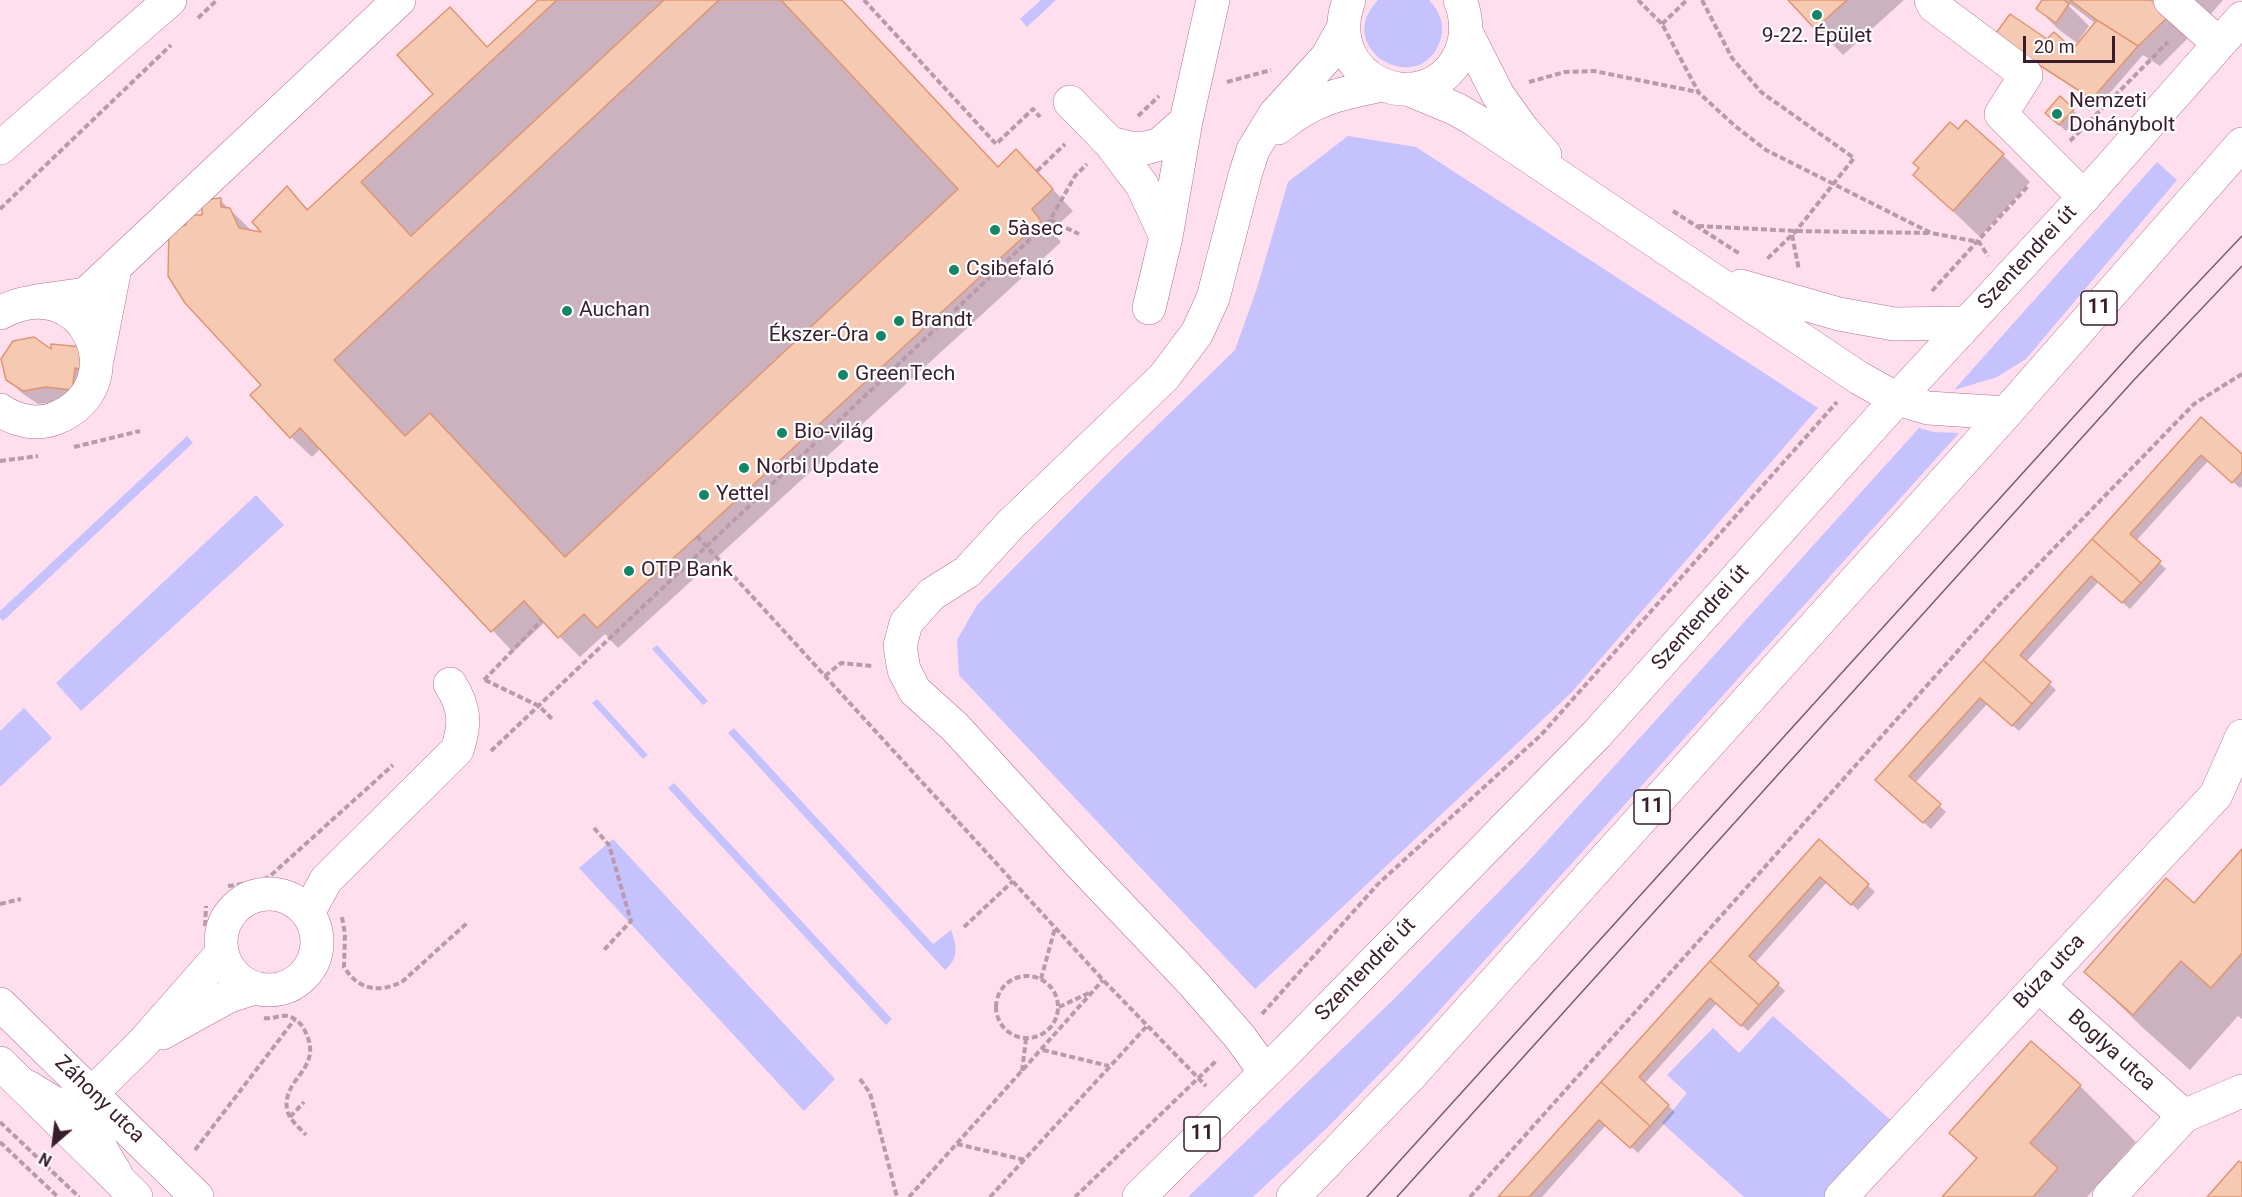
<!DOCTYPE html>
<html>
<head>
<meta charset="utf-8">
<style>
  body { margin:0 }
  #map { position:relative; width:2242px; height:1197px; overflow:hidden; background:#ffdeee; font-family:Roboto,sans-serif }
  canvas { display:block }
  .north { position:absolute; left:24px; top:1113px; width:60px; height:60px; -webkit-text-stroke:4px #fff; paint-order:stroke; rotate:208deg; font-size:16px; font-weight:700; line-height:24px; text-align:center; color:#3a1d2d }
  .north::after { content:''; display:block; margin:auto; width:21px; height:27px; background:#3a1d2d; clip-path:polygon(50% 0,100% 100%,50% 72%,0 100%) }
  .scale { position:absolute; left:2023px; top:36px; width:92px; height:27px; box-sizing:border-box; border:3px solid #3a1d2d; border-top:0; padding-left:8px; font-size:18px; line-height:21px; white-space:nowrap; color:#3a1d2d; -webkit-text-stroke:4px #fff; paint-order:stroke }
</style>
</head>
<body>
<div id="map">
<canvas width="2242" height="1197"></canvas>
<div class="north">N</div>
<div class="scale">20 m</div>
</div>
<script>
const ctx = document.querySelector('canvas').getContext('2d');
ctx.lineJoin = 'round';
function fill(path, color) { ctx.fillStyle = color; ctx.fill(path, 'evenodd'); }
function strokePath(path, color, width, dash) { ctx.strokeStyle = color; ctx.lineWidth = width; ctx.lineCap = dash ? 'butt' : 'round'; ctx.setLineDash(dash || []); ctx.stroke(path); }
function write(font, color, halo, rows, align = 'center') {
  ctx.font = font + ' Roboto,sans-serif'; ctx.lineWidth = 4.5; ctx.setLineDash([]); ctx.textBaseline = 'middle'; ctx.strokeStyle = halo; ctx.fillStyle = color; for (const [text, x, y, turn = 0] of rows) {
    ctx.save(); ctx.translate(x, y); ctx.rotate((+turn || 0) * Math.PI / 180); ctx.textAlign = isNaN(turn) ? turn : align; if (halo) ctx.strokeText(text, 0, 0); ctx.fillText(text, 0, 0); ctx.restore();
  }
}
fill(new Path2D(`
  M1041 0H1056L1027 27 1020 19Z
  M1378 0H1429C1439 10 1445 24 1441 38 1423 101 1330 50 1378 0Z
  M1348 136 1416 147 1818 408 1571 693 1255 989 959 675 957 640 977 605 1105 476 1235 350 1257 288 1288 182Z
  M2157 162 2177 180 2026 359 1997 377 1954 390Z
  M1919 428 1934 432 1959 433 1421 1031 1330 1125 1253 1197H1188L1394 999 1527 863Z
  M187 436 193 443 3 621 0 618V611Z
  M256 495 284 525 81 711 56 683Z
  M657 645 708 701 703 705 652 649Z
  M597 699 648 755 643 759 592 703Z
  M24 708 52 738 0 787V731Z
  M734 728 933 944 951 930C957 946 959 958 945 970L728 733Z
  M674 783 892 1019 886 1025 668 788Z
  M613 839 835 1079 804 1111 579 868Z
  M1773 1016 1895 1124 1829 1197H1744L1662 1123 1687 1093 1667 1075 1713 1028 1739 1053Z`), '#c6c2fe');
fill(new Path2D(`
  M541 0H841L998 168 1037 172 1073 211 1051 231 1061 242 618 648 605 634 580 657 545 622 513 652 321 448 312 457 291 437 263 385 187 226 204 217 220 200 251 230 265 234 287 189 309 210Z
  M1790 0H1904L1843 55Z
  M2044 0H2149L2189 37 2160 66 2143 55 2100 104 2003 43 2047 41 2073 51 2096 24 2070 4 2068 5 2089 26 2077 43 2058 29 2038 9Z
  M2191 0H2223L2209 16Z
  M2060 98 2079 116 2066 131 2054 120Z
  M1958 131 2003 155 2030 182 1980 237 1915 175Z
  M52 351 95 362 61 401 38 404 22 393 7 379Z
  M2201 419 2242 456V486L2240 488 2209 460 2136 541 2166 569 2130 609 2099 581 2026 662 2056 690 2019 731 1988 703 1915 783 1946 812 1931 829 1883 786Z
  M1820 841 1875 892 1858 910 1827 882 1755 963 1785 991 1748 1031 1717 1003 1644 1084 1675 1112 1638 1153 1606 1125 1542 1197H1500Z
  M2242 851V1019L2238 1016 2190 1070 2142 1027 2086 972 2194 905Z
  M2031 1043 2080 1086 2136 1142 2087 1197H1944L1977 1160 1951 1133Z`), '#0003');
const building = new Path2D(`
  M538 0H842L998 167 1016 149 1053 189 1032 209 1041 221 597 628 584 614 558 638 524 601 491 632 300 428 290 438 250 395 261 385 185 303 168 276 169 227 186 225 185 215H202V200L221 198V207L230 208 239 228 261 232 252 222 287 186 307 210 433 94 397 55 450 7 487 47Z
  M557 0H664L411 236 361 182Z
  M719 0H781L958 189 565 557 430 413 405 436 334 360Z
  M1788 0H1847L1815 29Z
  M2042 0H2064L2069 4 2056 23 2036 9Z
  M2070 0H2151L2169 16 2138 46 2097 20Z
  M2010 14 2047 39 2054 32 2073 49 2097 20 2138 46 2092 99 1994 36Z
  M2060 96 2074 109 2059 125 2045 113Z
  M1966 120 2004 154 1953 211 1913 175 1919 168 1913 163 1950 122 1958 129Z
  M34 337 51 349V344L82 347 80 369 75 368 72 390 46 387 23 391 6 380 1 359 13 341Z
  M2201 417 2242 454V472L2232 483 2201 455 2130 534 2161 561 2141 583 2092 539Z
  M2092 539 2141 583 2122 603 2091 576 2020 655 2051 682 2032 704 1983 660Z
  M1983 660 2032 704 2012 726 1980 698 1909 776 1941 804 1923 823 1875 780Z
  M1819 839 1869 884 1851 905 1820 877 1749 956 1779 983 1759 1005 1710 961Z
  M2242 849V953L2211 988 2181 961 2133 1015 2084 972 2166 878 2194 903Z
  M1710 961 1759 1005 1741 1026 1710 998 1639 1077 1669 1105 1650 1126 1601 1082Z
  M2031 1041 2081 1085 2030 1143 2058 1168 2033 1197H1942L1977 1158 1949 1133Z
  M1601 1082 1650 1126 1630 1148 1599 1120 1529 1197H1498Z
  M2239 1161 2242 1163V1197H2207Z`);
fill(building, '#f6c9b3');
strokePath(building, '#e1956f', 1.5);
const minor = new Path2D(`
  M1349 0C1320 80 1422 122 1458 58 1468 39 1468 20 1460 0
  M1931 0 1934 6 2026 75 2001 114 2084 197
  M2170 0 2218 43
  M1466 32 1498 95 1523 130 1545 155
  M1408 89 1456 109 1475 120 1859 378 1897 399 1928 408 2006 413
  M1070 102 1110 143 1130 148H1146L1160 144 1186 121
  M1278 128C1313 99 1338 94 1382 85
  M1110 143 1142 185 1166 237
  M1741 286 1839 314 1894 324 1967 323
  M36 301 86 294 399 0
  M1149 308 1166 237 1186 121 1213 0
  M0 313C86 266 136 386 56 418 38 426 16 421 0 410
  M97 360 115 268
  M221 942a48 48 0 1 1 96 0a48 48 0 1 1-96 0Z
  M308 913 326 880 457 750C466 724 465 707 450 684
  M2038 985 2184 1116
  M162 1033 229 996 254 988
  M1265 1072 1240 1037 1192 982 1079 863 955 727 915 691 904 670 900 646 906 623 932 594 967 572 1011 524 1164 377 1197 333 1213 298 1245 175 1253 150 1275 114 1327 57 1342 30
  M28 1087 54 1103 68 1106 82 1103 142 1044 222 953
  M93 1094C84 1121 100 1149 115 1172
  M1841 1197 2216 795 2242 736
  M2109 1197 2184 1116 2242 1091`);
const major = new Path2D(`
  M0 148 170 0
  M0 1004 197 1197
  M0 1063 136 1197
  M1139 1197 1285 1053 1597 734 1897 399 2084 197 2242 18
  M1293 1197 1411 1075 2006 413 2242 144`);
strokePath(minor, '#b76e95', 34);
strokePath(major, '#b76e95', 34);
strokePath(new Path2D(`
  M864 0 996 144 1033 109 1040 117
  M1638 0 1662 24 1699 93 1735 126 1766 150 1931 233 1979 242 1988 256
  M1702 0 1732 58 1761 92 1854 158 1796 231 1766 260
  M198 18 217 0
  M1662 24 1687 0
  M1227 82 1271 70
  M1529 82 1565 72 1594 71 1698 92
  M1138 116 1159 96
  M2070 141 2168 42
  M1037 171 1065 144
  M0 209 171 45
  M1673 211 1740 254
  M1050 220 1079 234
  M1698 226 1796 231 1930 233
  M1792 235 1799 270
  M1932 291 2028 186
  M933 319 939 326
  M74 447 140 431
  M0 461 38 456
  M697 536 1103 980 1206 1086
  M825 676 841 663 872 666
  M484 680 542 620
  M485 680 539 706 552 719
  M491 751 1050 220 1075 176 1087 164
  M594 828 609 845 631 921 603 951
  M228 886 256 882 269 877 393 765
  M0 904 21 899
  M342 917 345 934 344 967C358 990 380 994 403 981L467 923
  M205 926 206 906
  M964 927 1013 881
  M996 1007a31 31 0 1 1 62 0a31 31 0 1 1-62 0Z
  M1041 979 1055 928
  M1059 1007 1091 992
  M1262 1014 1378 884 1541 735 1837 402
  M264 1018C273 1020 283 1013 291 1017 298 1020 303 1026 306 1033 323 1070 282 1078 287 1109 289 1120 299 1127 306 1135
  M1043 1050 1109 1066
  M1022 1071 1026 1039
  M860 1079 870 1093 897 1197
  M290 1117 304 1102
  M0 1122 79 1197
  M0 1142 58 1197
  M957 1144 1025 1160
  M195 1150 295 1019
  M909 1197 1103 980
  M990 1197 1147 1026
  M1075 1197 1217 1060
  M1470 1197 1998 606 2194 404 2242 374`), '#ba9aaa', 4, [6, 3]);
strokePath(minor, '#fff', 33);
strokePath(major, '#fff', 33);
strokePath(new Path2D(`
  M1367 1197 2136 348 2242 236
  M1397 1197 2133 381 2242 266`), '#7a5b6b', 1.5);
for (const [x, y, r, color] of [
  [1817,15,6,"#138665"],
  [2057,114,6,"#138665"],
  [995,230,6,"#138665"],
  [954,270,6,"#138665"],
  [567,311,6,"#138665"],
  [899,321,6,"#138665"],
  [881,336,6,"#138665"],
  [843,375,6,"#138665"],
  [782,433,6,"#138665"],
  [744,468,6,"#138665"],
  [704,495,6,"#138665"],
  [629,571,6,"#138665"]
]) { const dot = new Path2D(); dot.arc(x, y, r, 0, 2 * Math.PI); ctx.fillStyle = color; ctx.fill(dot); strokePath(dot, '#fff', 2); }
for (const [x, y, w] of [
  [2099,308,36],
  [1652,807,36],
  [1202,1134,36]
]) { const box = new Path2D(); box.roundRect(x - w / 2, y - 17, w, 34, 4.5); ctx.fillStyle = '#fff'; ctx.fill(box); strokePath(box, '#3a1d2d', 1.5); }
write('bold 20px', '#3a1d2d', null, [
  ["11",2099,308],
  ["11",1652,807],
  ["11",1202,1134]
]);
write('21px', '#3a1d2d', '#fff', [
  ["9-22. Épület",1817,37,"center"],
  ["Nemzeti",2069,102],
  ["Dohánybolt",2069,126],
  ["5àsec",1007,230],
  ["Csibefaló",966,270],
  ["Auchan",579,311],
  ["Brandt",911,321],
  ["Ékszer-Óra",869,336,"right"],
  ["GreenTech",855,375],
  ["Bio-világ",794,433],
  ["Norbi Update",756,468],
  ["Yettel",716,495],
  ["OTP Bank",641,571]
], 'left');
write('21px', '#3a1d2d', '#fff', [
  ["Szentendrei út",2028,258,-47],
  ["Szentendrei út",1701,618,-48],
  ["Szentendrei út",1366,970,-46],
  ["Búza utca",2050,972,-47],
  ["Boglya utca",2111,1051,42],
  ["Záhony utca",99,1100,44]
]);
</script>
</body>
</html>
